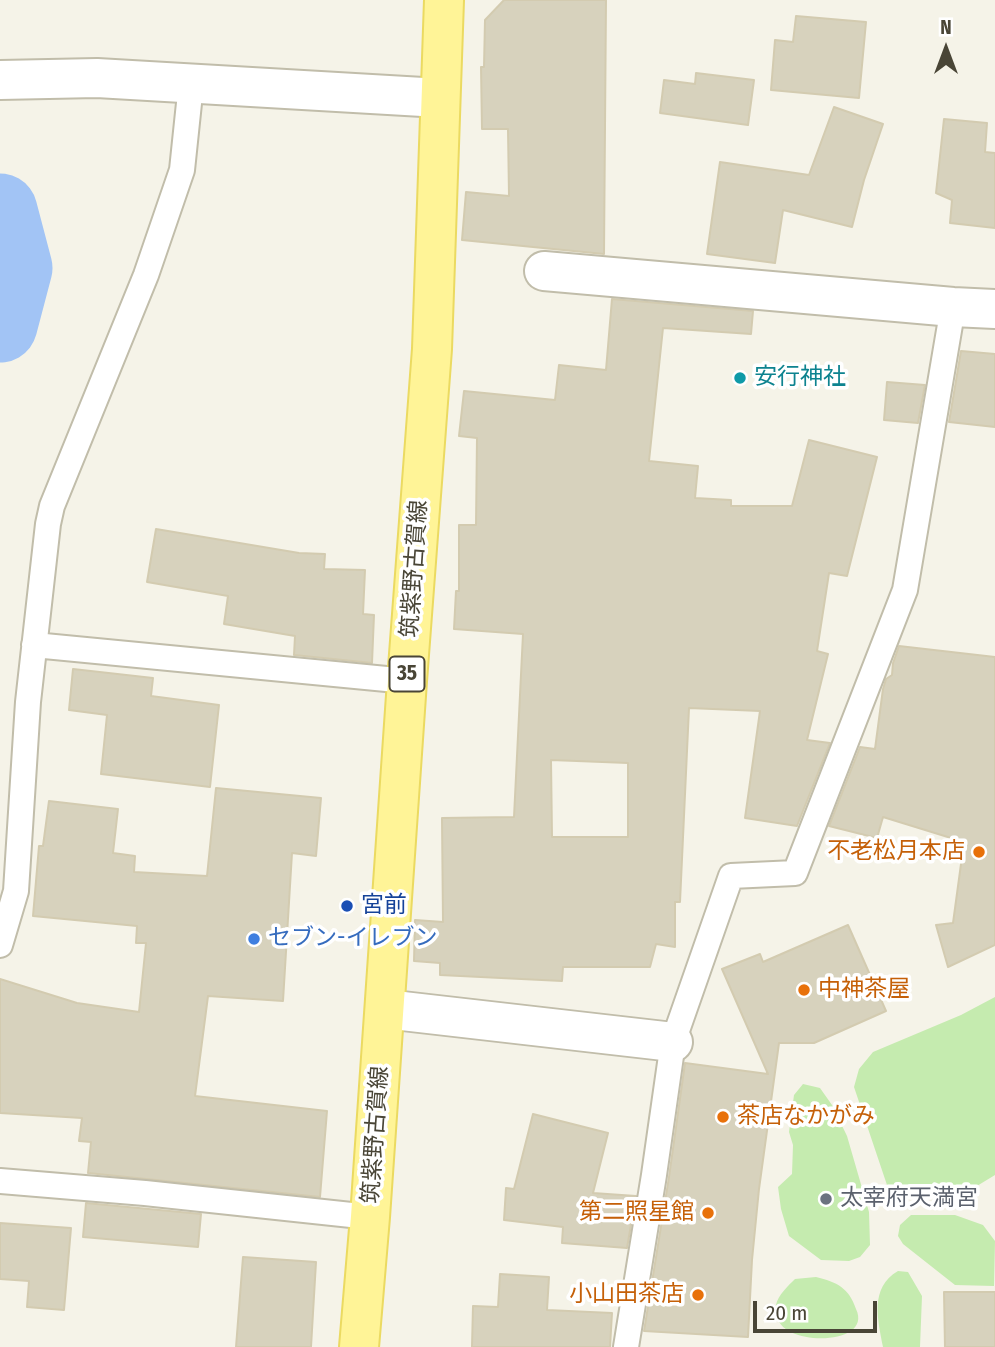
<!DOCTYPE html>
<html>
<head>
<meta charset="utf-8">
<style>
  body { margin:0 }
  #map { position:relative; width:995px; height:1347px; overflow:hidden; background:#f5f3e8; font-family:"Fira Sans Condensed",sans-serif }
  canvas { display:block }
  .north { position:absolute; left:911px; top:14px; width:70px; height:70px; -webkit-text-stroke:5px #fff; paint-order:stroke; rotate:0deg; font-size:19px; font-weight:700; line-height:28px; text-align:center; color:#494536 }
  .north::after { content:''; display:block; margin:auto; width:24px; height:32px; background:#494536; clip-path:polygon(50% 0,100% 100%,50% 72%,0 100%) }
  .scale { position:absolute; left:753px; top:1301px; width:124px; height:32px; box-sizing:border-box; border:4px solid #494536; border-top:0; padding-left:9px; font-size:21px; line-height:24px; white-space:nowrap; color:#494536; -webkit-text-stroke:5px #fff; paint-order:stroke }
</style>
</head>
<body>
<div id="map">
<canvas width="995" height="1347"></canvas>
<div class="north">N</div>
<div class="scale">20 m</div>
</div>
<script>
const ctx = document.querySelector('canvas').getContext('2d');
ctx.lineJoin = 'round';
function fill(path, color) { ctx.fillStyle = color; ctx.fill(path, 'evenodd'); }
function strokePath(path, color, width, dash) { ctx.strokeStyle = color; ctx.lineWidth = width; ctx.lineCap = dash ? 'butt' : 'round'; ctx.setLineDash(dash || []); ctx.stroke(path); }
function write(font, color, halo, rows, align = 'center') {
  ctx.font = font + ' "Fira Sans Condensed","Noto Sans JP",sans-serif'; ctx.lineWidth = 7; ctx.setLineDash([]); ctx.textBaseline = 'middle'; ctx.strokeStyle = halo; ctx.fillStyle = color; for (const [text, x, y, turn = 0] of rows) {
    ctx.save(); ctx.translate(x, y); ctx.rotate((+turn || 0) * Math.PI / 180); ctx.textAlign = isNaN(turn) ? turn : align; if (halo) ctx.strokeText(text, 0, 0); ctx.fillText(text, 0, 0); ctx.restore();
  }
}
fill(new Path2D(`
  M995 997V1175L972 1189 954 1195 904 1196 887 1185 854 1087 859 1069 873 1052 961 1015Z
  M803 1084 820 1088 832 1105 847 1136 869 1212 870 1245 860 1257 849 1261 821 1260 789 1236 781 1209 778 1187 792 1174 793 1145 789 1132 794 1095Z
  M911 1215H955L983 1225 995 1241 994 1286 955 1285 903 1244 898 1236 900 1225Z
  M898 1271 908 1272 922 1296 920 1347H883C878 1320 869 1288 898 1271Z
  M816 1277C837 1282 849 1288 856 1309 874 1347 779 1347 777 1315 776 1312 775 1308 776 1305 778 1295 788 1286 795 1279Z`), '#c5ebaf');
strokePath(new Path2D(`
  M0 211 15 268 0 325`), '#a2c4f5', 75);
const building = new Path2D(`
  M504 0H606L604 254 462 240 466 192 509 196 508 129H482L481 67H484L485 20Z
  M796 16 866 22 859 98 771 90 775 40 793 42Z
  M696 73 754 80 748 125 660 113 664 80 695 84Z
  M834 107 883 124 864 180 852 227 783 210 775 263 707 254 720 162 809 175Z
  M944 119 987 123 985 152 995 153V228L950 223 952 200 936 193Z
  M612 299 753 311 751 334 663 328 649 461 698 466 695 498 731 500V506H792L809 440 877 457 847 576 829 573 817 651 828 654 807 740 830 743 797 826 745 818 760 711 689 708 680 902H675V947L656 944 650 967H563L562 981 440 975V963L414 961 415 920 443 922 442 818 514 817 523 634 454 629 456 591H459V525H476L477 438 459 436 464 391 555 400 559 365 606 370ZM551 760 628 763V837H552Z
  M961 351 995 354V427L949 422Z
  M887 382 925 385 918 423 884 420Z
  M156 529 299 553 325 554 324 569 365 570 363 614 374 615 372 663 294 655 295 636 224 624 228 596 147 582Z
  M899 646 995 657V945L948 967 936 925 953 923 964 842 883 817 877 838 829 826 860 747 875 749 883 689 886 679 892 675 893 663Z
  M73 669 153 678 151 696 219 705 210 787 101 774 107 715 69 710Z
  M216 788 321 798 316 856 292 853 283 1001 208 996 195 1096 327 1111 320 1197 88 1173 91 1142 79 1141 82 1118 0 1113V979L77 1003 139 1012 146 943H136L137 926 33 916 39 846H43L49 801 118 809 113 853 135 856 134 872 207 876Z
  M848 925 886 1011 814 1043H779L759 1189 752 1260 748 1337 644 1331 669 1177 685 1063 768 1074 722 969 760 954 763 962Z
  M533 1114 608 1133 593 1193 636 1196 627 1248 562 1243 563 1227 504 1220 506 1188 514 1189Z
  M86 1203 201 1214 198 1247 83 1237Z
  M0 1223 71 1228 64 1310 27 1307 29 1281 0 1279Z
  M243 1257 316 1262 311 1347H236Z
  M500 1274 549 1277 547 1310 612 1313 610 1347H472L473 1306 498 1307Z
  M944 1292H995V1347H945Z`);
fill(building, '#d7d2bd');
strokePath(building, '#d3cbb0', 2);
const lane = new Path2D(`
  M34 645 407 681
  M0 945 16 891 28 702 48 524 52 506 146 275 182 170 191 84
  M0 1181 145 1193 370 1217
  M626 1347 654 1175 673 1042 731 876 795 873 905 590 953 307`);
const street = new Path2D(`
  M0 80 97 78 440 98
  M544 271 953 307 995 309
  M385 1009 673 1042`);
const primary = new Path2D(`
  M359 1347 370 1217 407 681 432 349 444 0`);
strokePath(lane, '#c1bdaa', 28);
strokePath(street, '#c1bdaa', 42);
strokePath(primary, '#ebda61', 42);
strokePath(lane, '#fff', 24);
strokePath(street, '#fff', 38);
strokePath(primary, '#fff497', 38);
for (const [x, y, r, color] of [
  [740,378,7,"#0f9aa8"],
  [979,852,7,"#e8710a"],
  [347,906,7,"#1a4fb4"],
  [254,939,7,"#3f7fe0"],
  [804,990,7,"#e8710a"],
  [723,1117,7,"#e8710a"],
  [826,1199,7,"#6b7280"],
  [708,1213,7,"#e8710a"],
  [698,1295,7,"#e8710a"]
]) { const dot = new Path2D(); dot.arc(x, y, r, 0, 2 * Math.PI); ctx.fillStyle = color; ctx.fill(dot); strokePath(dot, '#fff', 2.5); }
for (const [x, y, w] of [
  [407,674,35]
]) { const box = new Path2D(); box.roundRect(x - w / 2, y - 17.5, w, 35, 5); ctx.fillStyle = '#fff'; ctx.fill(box); strokePath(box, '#494536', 2); }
write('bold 21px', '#494536', null, [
  ["35",407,674]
]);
write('23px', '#0d838f', '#fff', [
  ["安行神社",754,378]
], 'left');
write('23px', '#494536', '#fff', [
  ["筑紫野古賀線",415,569,-86],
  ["筑紫野古賀線",376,1135,-86]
]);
write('23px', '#c56008', '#fff', [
  ["不老松月本店",965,852],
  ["中神茶屋",818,990,"left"],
  ["茶店なかがみ",737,1117,"left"],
  ["第二照星館",694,1213],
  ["小山田茶店",684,1295]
], 'right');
write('23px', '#164399', '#fff', [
  ["宮前",361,906]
], 'left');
write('23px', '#366cbe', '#fff', [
  ["セブン-イレブン",268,939]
], 'left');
write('23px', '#5b616d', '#fff', [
  ["太宰府天満宮",840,1199]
], 'left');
</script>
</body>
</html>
